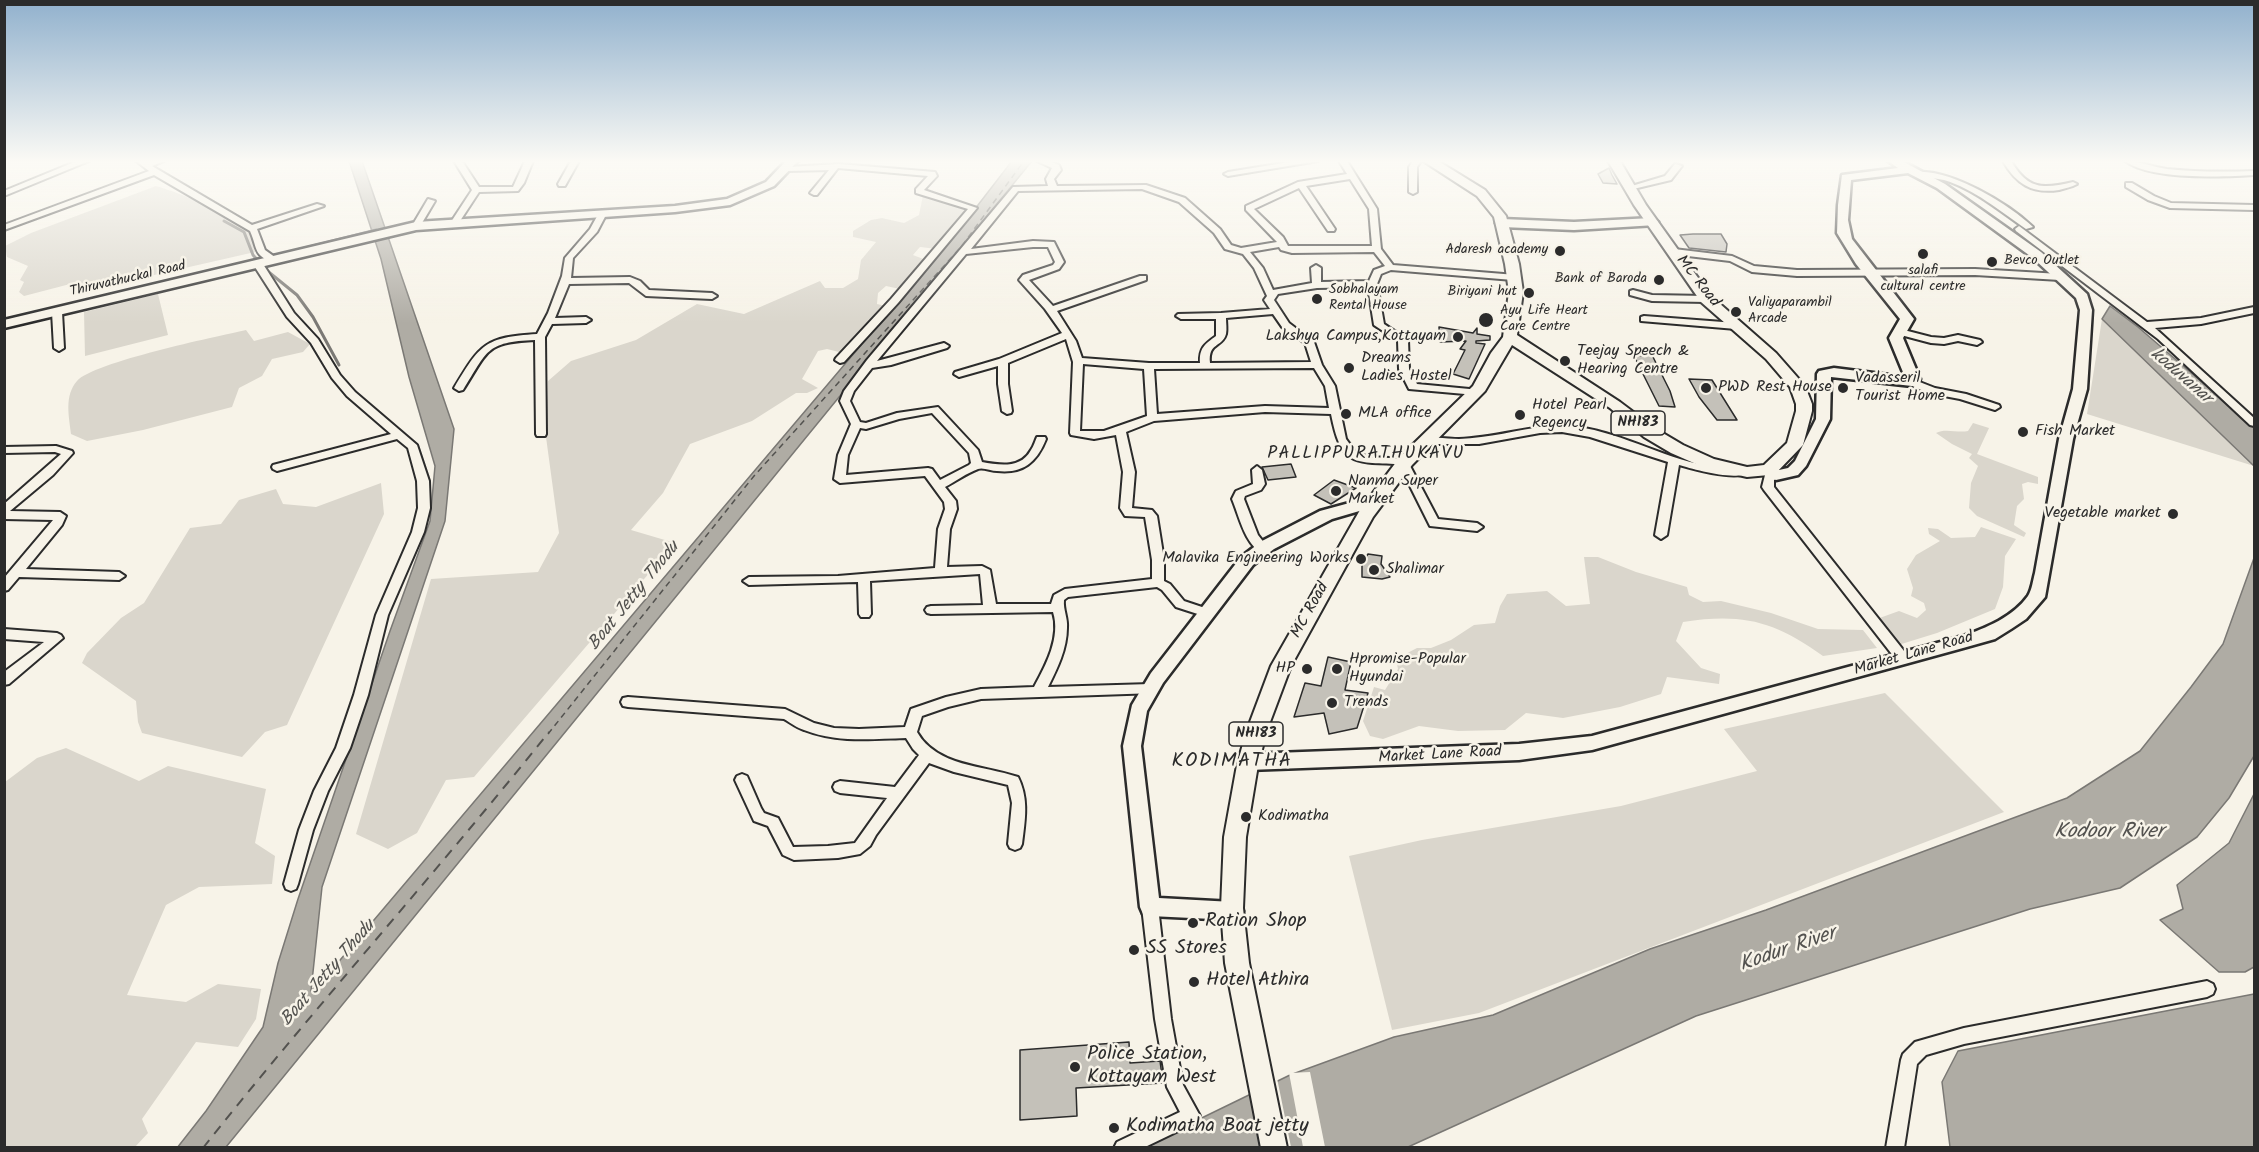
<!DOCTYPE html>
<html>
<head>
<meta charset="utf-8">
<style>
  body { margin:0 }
  #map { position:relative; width:2259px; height:1152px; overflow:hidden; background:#f7f3e8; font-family:Kalam,sans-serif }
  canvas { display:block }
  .frame { position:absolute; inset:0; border:6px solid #2b2b2b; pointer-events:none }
</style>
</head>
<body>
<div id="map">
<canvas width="2259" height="1152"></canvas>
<div class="frame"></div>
</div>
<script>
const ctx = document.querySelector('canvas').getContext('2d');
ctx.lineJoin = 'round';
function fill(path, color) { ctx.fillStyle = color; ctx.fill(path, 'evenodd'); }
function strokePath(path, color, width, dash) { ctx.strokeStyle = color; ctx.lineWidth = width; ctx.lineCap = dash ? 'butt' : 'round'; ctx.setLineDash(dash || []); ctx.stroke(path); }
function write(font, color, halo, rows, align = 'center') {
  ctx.font = font + ' Kalam,sans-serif'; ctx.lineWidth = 5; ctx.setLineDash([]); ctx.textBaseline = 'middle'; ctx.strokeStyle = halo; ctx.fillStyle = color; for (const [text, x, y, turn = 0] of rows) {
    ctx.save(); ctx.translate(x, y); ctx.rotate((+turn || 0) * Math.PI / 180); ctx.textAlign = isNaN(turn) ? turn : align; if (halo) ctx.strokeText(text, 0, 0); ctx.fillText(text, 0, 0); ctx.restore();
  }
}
fill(new Path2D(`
  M156 186C182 193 236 217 254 236L255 252 141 278 84 287 74 283 24 296 19 292 24 282 20 280 28 266 7 257 5 246 31 233Z
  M923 195 970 208 937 249 920 247 913 255 926 260 900 289 886 286 878 293 877 304 886 306 843 353 827 349 818 351 802 379 818 388 807 393H796L752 421 690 444 663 493 631 530 675 543 474 777 446 780 417 833 388 849 356 834 431 579 538 572 559 533 546 437 548 381 571 361 636 340 697 304 744 314 820 281 825 288H843L858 279 861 260 876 242 853 237V231L871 220 882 218 904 223 919 215Z
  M158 294 168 335 85 356 84 312Z
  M2102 319 2254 466 2087 414Z
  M246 330 254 341 288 332 310 344 303 352 272 359 262 376 239 388 232 407 143 430 87 441 71 434C69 416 64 396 77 381 94 362 215 337 246 330Z
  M1973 423 1989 428 1977 454 2038 477V484L2028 482 2022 484 2024 499 2017 506 2014 525 2026 533 2024 537 1977 516 1969 508 1971 483 1978 466 1969 458 1972 454 1952 444 1936 433C1945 428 1957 433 1968 431Z
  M381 483 384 514 287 725 265 732 242 757 142 733 138 722 136 701 82 663 87 653 121 618 144 603 190 528 221 524 239 500 276 489 283 504 316 507Z
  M1981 527 2016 539 2005 556 2003 587 1995 609 1937 633 1895 646 1874 620 1899 611 1917 618 1926 610 1924 603 1911 596 1913 588 1907 569 1916 555 1940 541 1929 534 1928 528 1938 529 1951 538 1975 537Z
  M1584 557H1598L1636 572 1687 587 1689 595 1703 602 1721 601 1771 613 1818 629 1863 630 1877 648 1823 656C1774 621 1743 613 1683 622L1676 641 1701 668 1720 674 1719 684 1667 677 1661 694 1620 707 1563 718 1526 713 1505 730 1458 731 1419 726 1383 739 1370 736 1363 721 1374 687 1385 690 1398 669 1396 659 1417 648H1431L1451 640 1474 625 1495 623 1500 606 1507 594 1547 591 1566 606 1590 604Z
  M1885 693 2004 812 1479 1013 1392 1030 1349 856 1422 840 1621 806 1757 771 1724 729Z
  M66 748 139 781 168 766 266 789 255 843 275 856 272 884 199 887 166 905 127 995 186 1002 218 984 261 989 256 1019 238 1047 196 1042 142 1119 148 1133 135 1147H5V782L37 758Z`), '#dad6cc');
const water = new Path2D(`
  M349 161H362L454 429 445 521 322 887 311 991 335 966 961 227 1012 161H1032L226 1147 177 1148 206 1111 263 1027 278 963 298 899 390 631 430 521 435 466 409 377 381 259Z
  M2110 306 2138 327 2254 427V469V466L2102 319Z
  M2254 558V756L2229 798 2197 837 2120 888 2030 909 1696 1016 1408 1147 1140 1148 1290 1075 1394 1037 1493 1015 1650 949 1766 910 2067 798 2140 751 2191 687 2223 644Z
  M2254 794V967L2245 972H2219L2160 920 2183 909 2177 885 2229 843Z
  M2254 994V1147H1950L1942 1082 1958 1051Z`);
fill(water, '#afaca4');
strokePath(water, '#7a7874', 1.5);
fill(new Path2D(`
  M1310 1072 1325 1147H1303L1289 1073Z
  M1277 1078 1291 1147H1260L1249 1092Z`), '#f7f3e8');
strokePath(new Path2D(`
  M224 221 244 232 253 255 260 263
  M273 256 376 230
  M265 269 297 295 313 317 339 365`), '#7a7874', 3);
strokePath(new Path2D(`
  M548 734 754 476 961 247 1024 161`), '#53524f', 1.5, [6, 4.5]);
strokePath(new Path2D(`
  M203 1148C315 1007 436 873 549 732`), '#53524f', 2, [10, 8]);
const building = new Path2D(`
  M1609 168 1612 175 1617 184 1603 183 1598 174Z
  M1693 234H1721L1727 244 1726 252 1689 248 1680 235Z
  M1439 327 1473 333 1477 328V334L1490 336V340L1476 341V343L1485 344 1469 379 1453 374 1465 350 1460 349 1466 341 1440 342Z
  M1652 355 1670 391 1675 407 1659 406 1634 356Z
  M1689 379 1712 380 1737 420H1717L1699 397Z
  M1291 464 1296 477 1268 480 1262 467Z
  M1334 480 1356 488 1331 504 1314 495Z
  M1368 554 1382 556 1381 564 1390 577 1382 579 1362 577V563Z
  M1328 657 1351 662 1345 690 1368 693 1357 728 1329 734 1324 713 1294 717 1305 683 1321 686Z
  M1129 1042 1130 1063 1160 1061 1163 1083 1076 1088 1077 1116 1020 1120V1050Z`);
fill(building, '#c4c1b9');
strokePath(building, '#2b2b2b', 1.5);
const minor = new Path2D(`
  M77 161H89L4 196V191Z
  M136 161H164L152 166 252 225 317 204 324 206 257 229 265 250 279 260 275 263C253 256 258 249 250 231L154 175 4 230V225L149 171Z
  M454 161H462L479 187H513L525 161H533L524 183 518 191 479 192 458 224 455 225 451 222 472 190Z
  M571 161H579L565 186H559L558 184Z
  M1037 161H1049L1059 165 1061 170 1054 179 1057 186 1146 185 1185 198 1220 229 1231 245 1241 248 1277 242 1246 210V206L1298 182 1347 174 1339 161H1347L1377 209 1381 249 1393 265 1516 275 1518 277 1513 280 1391 270 1381 274 1377 284 1384 324 1408 340 1409 369 1417 384 1480 390V394L1476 395 1409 389 1399 369 1398 341 1374 325 1368 287 1317 288 1278 294 1274 300 1289 323 1314 342 1322 365 1335 386 1346 439 1354 450 1361 454 1369 457 1410 459 1411 461 1409 464 1438 519 1477 523 1483 527 1477 531 1430 526 1399 464C1351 463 1341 464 1331 414L1265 412 1154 421 1126 432 1135 472 1132 508 1152 510 1157 516 1164 560V581L1170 584 1184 601 1211 610 1213 613 1211 616 1207 617 1176 607 1162 590 1157 587 1068 597 1064 600C1063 610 1068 618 1067 628 1067 649 1057 669 1048 687L1151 684 1156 685 1158 689 1156 693 981 699 948 707 922 716 917 732C937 767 983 765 1018 777 1029 799 1025 820 1022 844L1020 848 1015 850 1010 848 1008 844 1012 803 1008 785 954 772 929 763 876 835 870 846 860 854 838 858 794 860 783 855 768 826 754 821 735 780 737 776 742 774 747 776 761 808 764 813 778 818 793 847 828 846 855 843 887 798 840 793 835 791 833 787 835 783 840 781 895 787 919 755 913 749 906 738C872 739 837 743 804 730 797 728 791 723 784 719L628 707 623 706 621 702 623 698 628 697 785 709 814 723 834 728 859 729 905 727 911 709 946 697 981 689 1034 687C1046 665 1061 637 1053 612L931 614 927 613 925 610 927 607 931 606 983 605 980 574 870 581 871 614 869 617H861L859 614 858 582 749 585 743 581 749 577 838 576 935 568 938 529 945 509 944 502 925 476 840 483 834 479 838 455 851 424 840 401 844 391 867 360 1013 187 1048 186 1046 179 1052 168ZM1350 179 1369 209 1372 246H1288L1283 237 1254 209 1299 188 1328 231H1334L1335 229 1306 186ZM1142 189 1179 202 1214 233 1225 249 1243 254 1254 268 1267 296 1264 300 1270 309 1221 313 1178 314 1176 316 1181 319H1216V336C1205 344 1199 348 1200 363H1149L1082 358 1076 341 1057 311 1146 280V276H1140L1053 306 1029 280 1059 269 1064 262 1054 242 1033 241 971 249 1018 191ZM1033 247H1048L1055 262 1053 265 1023 275 1019 280 1045 309 1062 333 999 359 955 372 954 374 959 377 998 366V384L1002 411 1007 414 1011 413 1012 411 1008 384V363L1066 339 1073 362 1070 433 1071 435 1094 439 1116 435 1123 472 1120 508 1125 516 1145 517 1152 560V579L1065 589 1054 595 1051 604H996L990 570 982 566 947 567 950 529 957 509 956 501 945 487C956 481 967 473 978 469 983 467 991 471 997 471 1023 474 1037 462 1046 439L1045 437H1037C1035 441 1034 446 1031 450 1021 469 999 465 982 462L978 450 938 407 897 413 866 423 860 422 850 401 854 391 872 368 891 365 947 348 949 346 944 343 877 361 966 254ZM1279 247 1281 250 1292 253 1374 252 1385 266 1374 270 1369 281 1321 282V268L1316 265 1311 268 1312 283 1273 290 1263 268 1250 252ZM1273 314 1282 327 1305 343 1311 362 1210 363C1208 342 1222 348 1226 334 1227 329 1226 323 1226 318ZM1083 364 1144 369 1147 416 1104 431H1080ZM1314 368 1325 386 1329 408 1265 406 1157 414 1154 369ZM932 413 969 453 971 463 969 465 940 480 932 469 928 468 846 475 848 455 860 428 866 429 899 419Z
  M1296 161H1318L1228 176 1224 174 1228 172Z
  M1413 161H1421L1417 167V192L1413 194 1409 192V167Z
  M2003 161H2011C2028 190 2043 189 2073 182L2077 184C2072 187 2065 188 2059 190 2032 194 2016 184 2003 161Z
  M2125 161C2139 161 2153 167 2167 169 2196 172 2225 172 2254 171V175C2223 177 2150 180 2125 161Z
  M839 164 935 172 937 176 924 190 977 208 898 303 844 362 840 363 835 360 836 358 891 299 968 209 916 193V189L928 176 838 168 817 195H814L810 193 829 170 787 171 783 169 787 167Z
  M1675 164 1682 166 1671 180 1629 190 1625 188 1665 176Z
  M1915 172C1950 168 2009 204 2033 227L2026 229C2000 211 1974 189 1944 180 1934 178 1925 177 1915 176Z
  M2126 183H2132L2154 196 2171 203 2254 205V210L2170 208 2148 200 2126 187Z
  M428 199 435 201 419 228H413L412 226Z
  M600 211 607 213 597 232 573 258 571 278 630 277 640 281 649 290 712 293 717 296 712 299 646 296 629 283 569 284 555 318 586 317 591 320 586 323 552 324 545 337 546 434 545 436H537L536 434 535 340C485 342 488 351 463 390L459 391 454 388C480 345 484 337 537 334L548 313 562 276 565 258 590 229Z
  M2019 226 2147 322 2201 318 2254 307V313L2201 324 2155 328 2254 418V426L2250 425 2158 339 2016 231 2015 229Z
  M1674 249 1732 256 1754 266 1797 270 1975 269 2060 274 2065 277 2060 280 1975 275 1797 276 1752 272 1730 261 1671 254V250Z
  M258 261 263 264 294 313 318 339 340 375 355 392 417 445 429 481 430 508 424 532 388 615 368 695 350 748 328 791 313 830 298 884 296 889 291 891 286 889 284 884 299 830 314 791 336 748 354 695 376 615 412 532 418 508 417 481 408 448 397 439 277 471 273 469 272 467 273 465 391 434 347 396 332 378 311 343 287 317 253 264Z
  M1633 290 1652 295 1706 296 1711 299 1706 302 1652 301 1630 295V291Z
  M57 309 62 312 64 348 59 351 54 348 52 312Z
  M1644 316 1736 323 1741 326 1736 329 1641 321V317Z
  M1900 329 1931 337 1944 338 1958 335 1980 340 1982 342 1977 345 1958 341 1944 344 1931 343 1897 334 1895 332Z
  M1912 379 1935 388 1966 394 1999 405 2000 407 1995 410 1960 399 1928 393 1908 384V380Z
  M1547 426C1600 421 1649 453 1699 464 1711 466 1741 466 1749 472 1737 482 1693 469 1679 465L1667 535 1661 539 1655 535 1668 462 1590 437 1562 432 1540 433 1479 444H1428L1423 441C1430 435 1448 439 1459 439 1489 438 1517 430 1547 426Z
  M56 446 72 451 73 453 53 475 10 511 60 512 66 516 62 525 26 569 119 572 125 576 119 580 19 577 8 590 4 591V578L53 520 4 519V504L61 454 55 452 4 453V447Z
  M1257 466 1262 470 1265 484 1261 490 1245 496 1244 499 1258 535 1269 549 1263 553C1245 546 1239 515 1232 499L1236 491 1253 484 1252 470Z
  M1776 471 1782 475 1774 480V487L1908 656 1909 659 1908 662H1898L1764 490 1762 487 1765 475Z
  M4 629 57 633 61 635 63 638 9 684 4 685V672L44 642 4 639Z
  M1150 900 1155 902 1158 907 1171 1019 1183 1085 1200 1116 1197 1122 1143 1148H1114L1117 1142 1180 1112 1167 1087 1155 1019 1142 907 1145 902Z
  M2207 981 2213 984 2215 989 2213 994 2207 997 1964 1044 1926 1055 1917 1064 1904 1148H1886L1901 1060 1903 1054 1915 1042 1964 1028Z`);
const major = new Path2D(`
  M786 161H798L774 186 730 205 675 212 416 230 4 328V320L416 222 675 206 727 199 766 182Z
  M1888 161H1902L1945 184 2041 252 2087 294 2092 310 2087 389 2073 439 2045 597 2026 619 2011 629 1995 639 1963 648 1592 750 1519 760 1248 770 1241 767 1239 762 1241 757 1248 754 1519 744 1592 736 1963 636C1986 628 2013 617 2028 596 2032 590 2033 580 2035 573L2059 439 2073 389 2080 310 2076 298 2033 258 1937 188 1908 173 1851 180 1848 220 1852 239 1914 319 1903 338 1920 379 1919 382 1912 386 1831 377 1830 419 1806 466 1798 475 1776 480 1771 478 1761 470 1769 465 1779 470 1788 468 1795 461 1816 419 1817 374 1819 371 1834 368 1905 377 1889 338 1900 319 1856 264 1837 233 1838 205 1842 175 1898 168Z
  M1652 218 1658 222 1656 225 1574 230 1502 227 1496 223 1502 219 1574 222Z
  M1375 496 1380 497 1383 501 1380 505 1332 519 1274 549 1253 565 1163 683 1147 711 1141 746 1159 898 1233 902 1240 904 1243 911 1240 918 1233 920 1150 916 1143 914 1140 907 1123 746 1132 705 1151 673 1241 557 1262 541 1320 511Z`);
const highway = new Path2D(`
  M1423 161H1438L1485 190 1506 216 1519 264 1523 292 1517 335 1620 402 1656 429 1683 445 1714 459 1747 467 1764 465 1787 443 1796 411V404L1790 387 1766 359 1701 302 1634 205 1608 161H1620L1646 205 1711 296 1776 353 1805 386 1812 404V411L1803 445 1775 474 1769 475 1747 477 1703 467 1671 453 1644 437 1610 408 1512 345 1485 391 1412 465 1373 517 1291 666 1267 730 1258 765 1246 837 1243 908 1249 963 1287 1148H1261L1225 963 1221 908 1224 837 1237 765 1247 730 1271 666 1360 510 1400 457 1473 386 1491 353 1503 337 1509 292 1505 264 1494 217 1477 196Z`);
strokePath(minor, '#2b2b2b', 4);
strokePath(major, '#2b2b2b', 5);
strokePath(highway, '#2b2b2b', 4);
fill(minor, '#f7f3e8');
fill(major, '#f7f3e8');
fill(highway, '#f7f3e8');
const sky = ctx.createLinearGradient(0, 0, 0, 323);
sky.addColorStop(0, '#91b1cd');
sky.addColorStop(0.5, '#fbfaf5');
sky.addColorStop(1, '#fbfaf500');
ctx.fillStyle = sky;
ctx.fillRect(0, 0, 2259, 323);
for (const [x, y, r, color] of [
  [1560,251,6,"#2b2b2b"],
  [1923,254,6,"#2b2b2b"],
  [1992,262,6,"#2b2b2b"],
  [1659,280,6,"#2b2b2b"],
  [1529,293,6,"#2b2b2b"],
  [1317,299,6,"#2b2b2b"],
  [1736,312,6,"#2b2b2b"],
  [1486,320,8,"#2b2b2b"],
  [1458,337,6,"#2b2b2b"],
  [1565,361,6,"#2b2b2b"],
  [1349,368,6,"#2b2b2b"],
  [1706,388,6,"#2b2b2b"],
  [1843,388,6,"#2b2b2b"],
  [1346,414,6,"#2b2b2b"],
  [1520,415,6,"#2b2b2b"],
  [2023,432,6,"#2b2b2b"],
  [1336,491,6,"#2b2b2b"],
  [2173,514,6,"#2b2b2b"],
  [1361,559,6,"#2b2b2b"],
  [1374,570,6,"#2b2b2b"],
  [1307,669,6,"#2b2b2b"],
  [1337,669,6,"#2b2b2b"],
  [1332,703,6,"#2b2b2b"],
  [1246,817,6,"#2b2b2b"],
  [1193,923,6,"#2b2b2b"],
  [1134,950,6,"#2b2b2b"],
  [1194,982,6,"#2b2b2b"],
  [1075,1067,6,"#2b2b2b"],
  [1114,1128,6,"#2b2b2b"]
]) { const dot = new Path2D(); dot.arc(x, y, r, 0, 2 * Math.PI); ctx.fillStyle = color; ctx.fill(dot); strokePath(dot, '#f7f3e8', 2); }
write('14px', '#2b2b2b', '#f7f3e8', [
  ["Adaresh academy",1548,251,"right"],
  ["Bevco Outlet",2004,262],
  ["salafi",1923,272,"center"],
  ["cultural centre",1923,288,"center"],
  ["Bank of Baroda",1647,280,"right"],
  ["Sobhalayam",1329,291],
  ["Rental House",1329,307],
  ["Biriyani hut",1517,293,"right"],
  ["Valiyaparambil",1748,304],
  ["Arcade",1748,320],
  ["Ayu Life Heart",1500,312],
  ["Care Centre",1500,328]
], 'left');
write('14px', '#2b2b2b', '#f7f3e8', [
  ["Thiruvathuckal Road",128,280,-13]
]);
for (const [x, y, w] of [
  [1638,423,54],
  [1256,734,54]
]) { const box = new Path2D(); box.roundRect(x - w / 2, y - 12, w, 24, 4.5); ctx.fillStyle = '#f7f3e8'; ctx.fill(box); strokePath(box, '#2b2b2b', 1.5); }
write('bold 15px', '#2b2b2b', null, [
  ["NH183",1638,423],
  ["NH183",1256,734]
]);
write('16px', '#2b2b2b', '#f7f3e8', [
  ["MC Road",1697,282,52],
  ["MC Road",1311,611,-61],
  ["Market Lane Road",1914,655,-16],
  ["Market Lane Road",1440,756,-3]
]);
write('16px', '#2b2b2b', '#f7f3e8', [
  ["Lakshya Campus,Kottayam",1446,337,"right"],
  ["Teejay Speech &",1577,352],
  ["Hearing Centre",1577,370],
  ["Dreams",1361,359],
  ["Ladies Hostel",1361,377],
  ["Vadasseril",1855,379],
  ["Tourist Home",1855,397],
  ["PWD Rest House",1718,388],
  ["Hotel Pearl",1532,406],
  ["Regency",1532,424],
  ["MLA office",1358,414],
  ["Fish Market",2035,432],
  ["Nanma Super",1348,482],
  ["Market",1348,500],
  ["Vegetable market",2161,514,"right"],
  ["Malavika Engineering Works",1349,559,"right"],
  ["Shalimar",1386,570],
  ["Hpromise-Popular",1349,660],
  ["Hyundai",1349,678],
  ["HP",1295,669,"right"],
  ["Trends",1344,703],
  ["Kodimatha",1258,817]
], 'left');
write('italic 18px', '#53524f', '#f7f3e8', [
  ["koduvanar",2180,377,41],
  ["Boat Jetty Thodu",635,597,-51],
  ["Boat Jetty Thodu",329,974,-49]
]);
ctx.letterSpacing = '1.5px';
write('18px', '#2b2b2b', '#f7f3e8', [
  ["PALLIPPURATHUKAVU",1366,455]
]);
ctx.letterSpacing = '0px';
ctx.letterSpacing = '1.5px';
write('20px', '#2b2b2b', '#f7f3e8', [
  ["KODIMATHA",1232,763]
]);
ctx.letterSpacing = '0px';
write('20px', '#2b2b2b', '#f7f3e8', [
  ["Ration Shop",1205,923],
  ["SS Stores",1146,950],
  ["Hotel Athira",1206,982],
  ["Police Station,",1087,1056],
  ["Kottayam West",1087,1079],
  ["Kodimatha Boat jetty",1126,1128]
], 'left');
write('italic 21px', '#53524f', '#f7f3e8', [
  ["Kodoor River",2109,833],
  ["Kodur River",1788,951,-19]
]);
</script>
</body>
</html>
